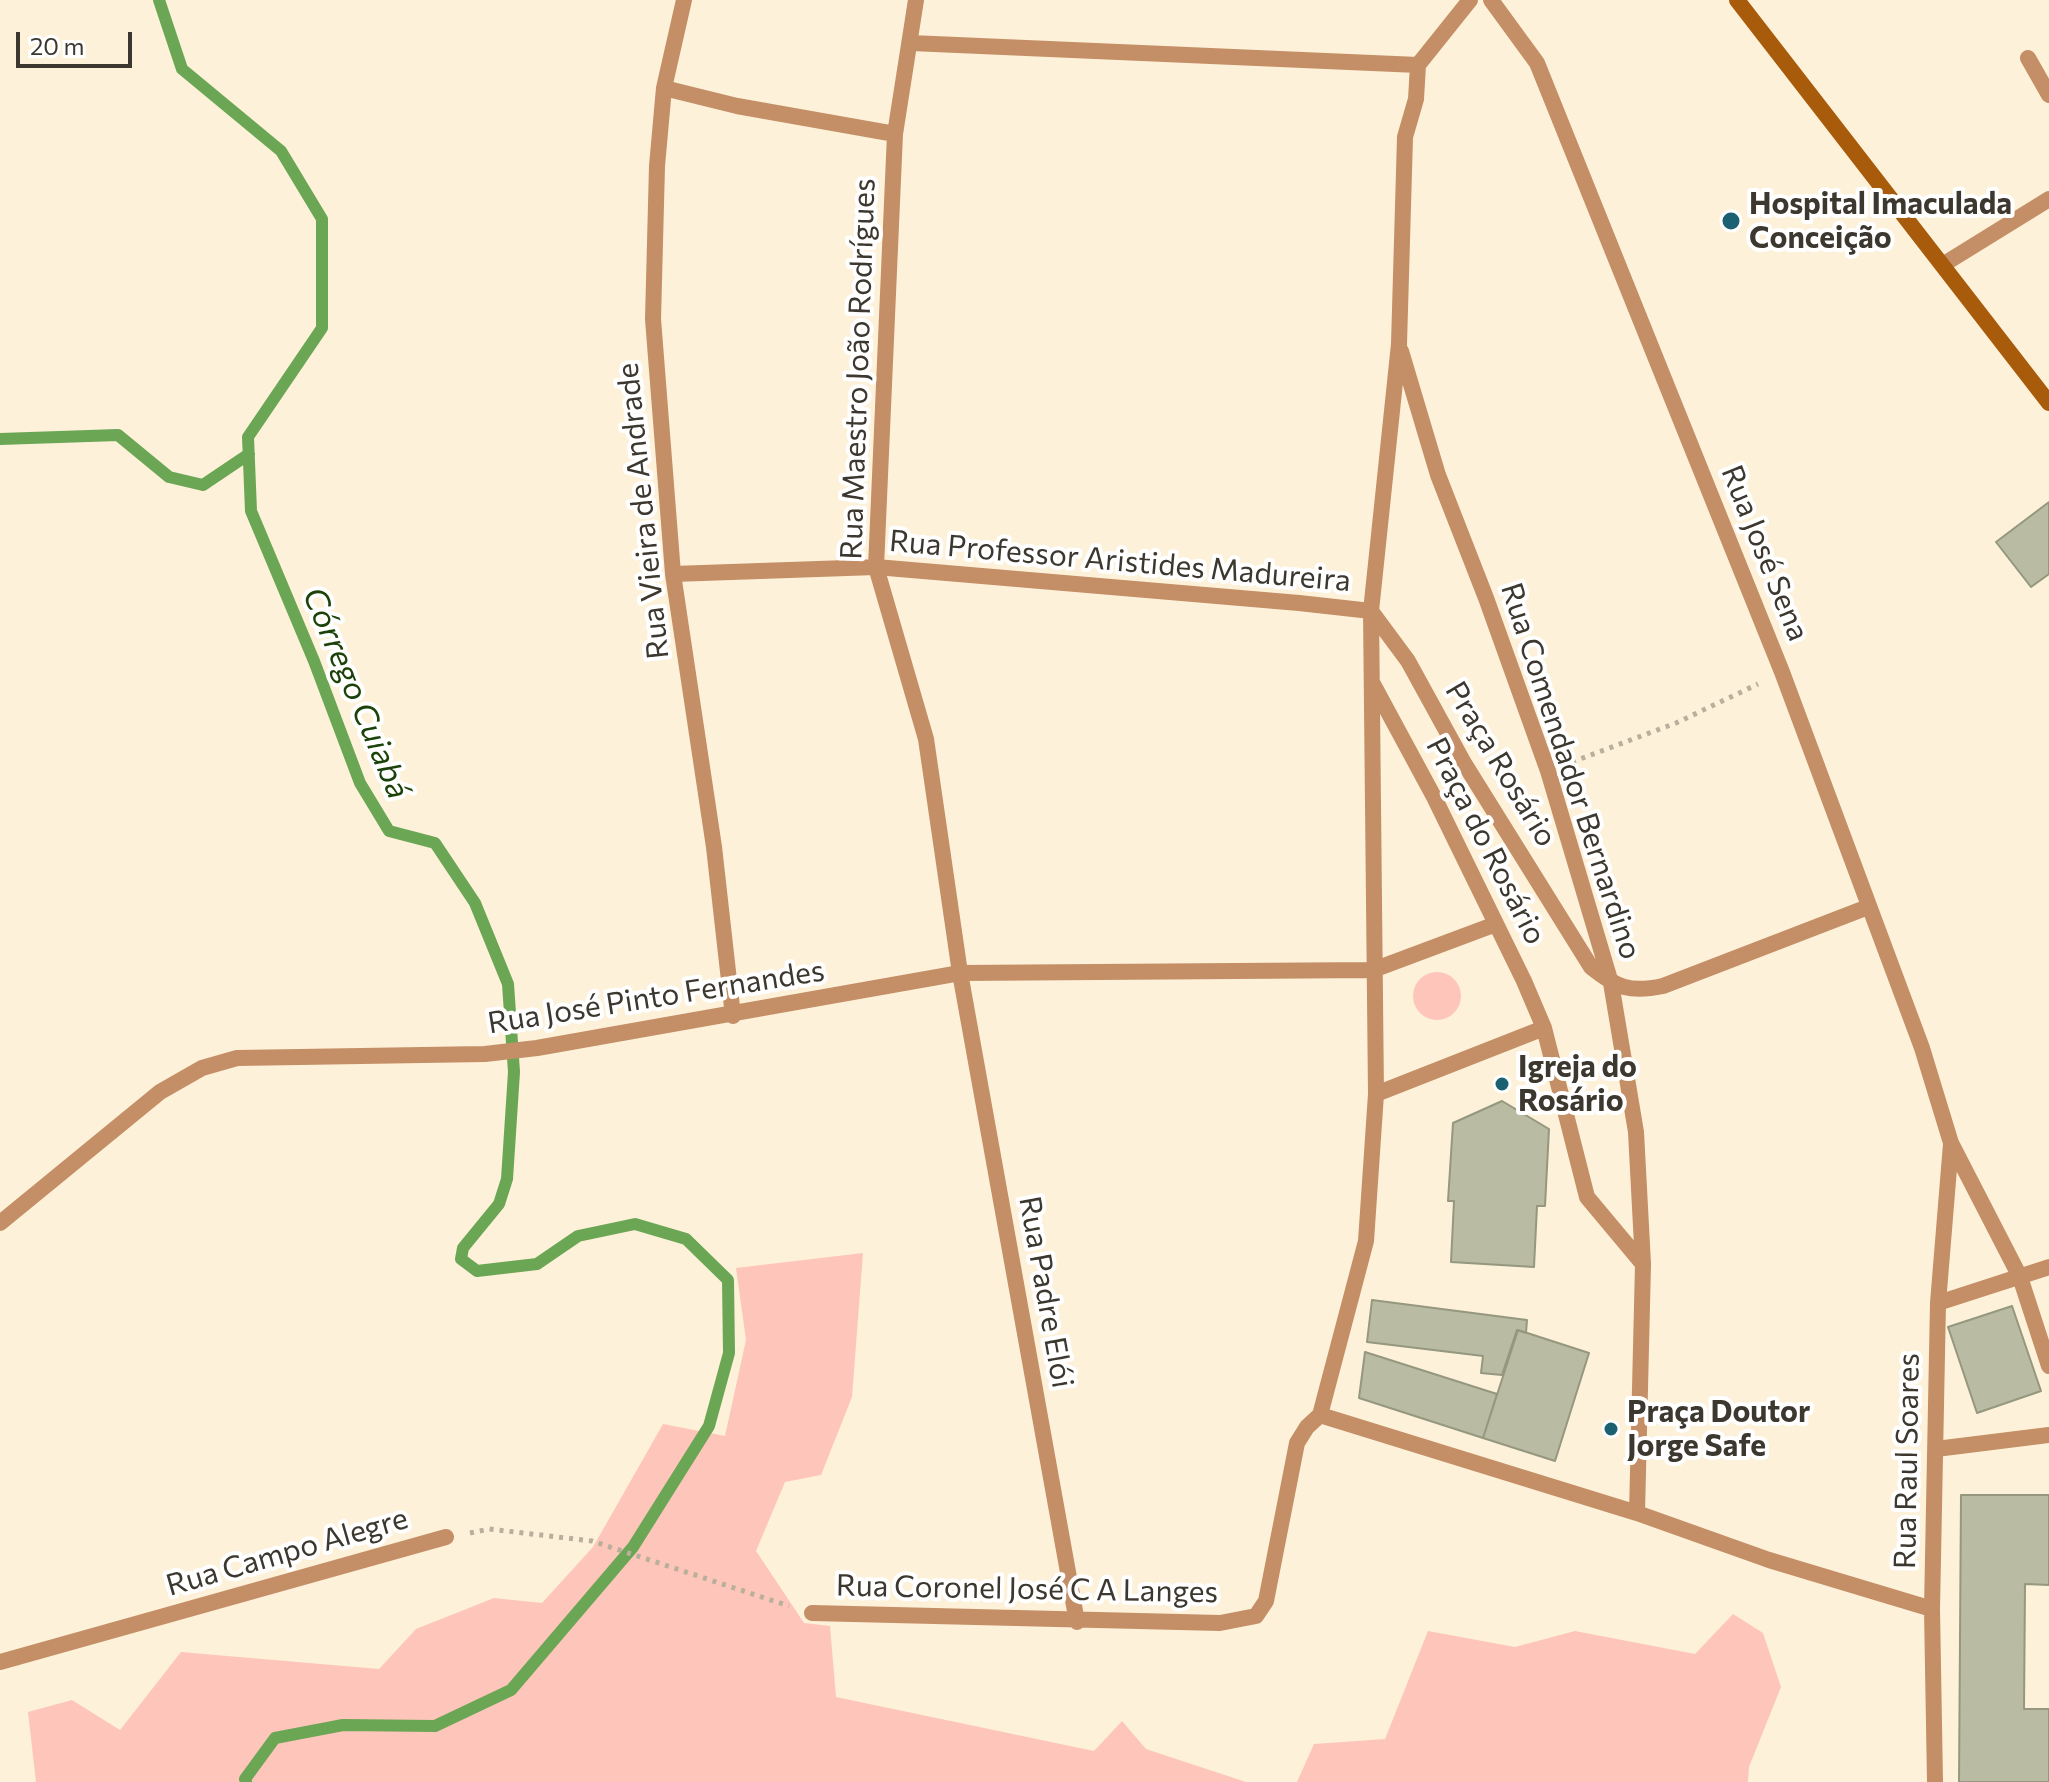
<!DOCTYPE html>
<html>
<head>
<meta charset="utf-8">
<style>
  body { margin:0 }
  #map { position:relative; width:2049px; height:1782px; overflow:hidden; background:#fdf1d9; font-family:Commissioner,sans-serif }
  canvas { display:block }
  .scale { position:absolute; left:16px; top:32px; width:116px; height:36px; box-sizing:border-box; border:4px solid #3d382f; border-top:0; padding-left:10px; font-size:24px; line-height:28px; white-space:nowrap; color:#3d382f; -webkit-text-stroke:6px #fff; paint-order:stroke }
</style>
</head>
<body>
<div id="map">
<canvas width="2049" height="1782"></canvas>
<div class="scale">20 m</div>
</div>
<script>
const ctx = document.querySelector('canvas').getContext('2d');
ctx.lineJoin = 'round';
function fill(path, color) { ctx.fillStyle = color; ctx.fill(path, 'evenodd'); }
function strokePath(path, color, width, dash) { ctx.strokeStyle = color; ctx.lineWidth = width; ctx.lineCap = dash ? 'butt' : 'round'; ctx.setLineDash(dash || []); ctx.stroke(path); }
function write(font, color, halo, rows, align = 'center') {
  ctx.font = font + ' Commissioner,sans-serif'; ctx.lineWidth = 8; ctx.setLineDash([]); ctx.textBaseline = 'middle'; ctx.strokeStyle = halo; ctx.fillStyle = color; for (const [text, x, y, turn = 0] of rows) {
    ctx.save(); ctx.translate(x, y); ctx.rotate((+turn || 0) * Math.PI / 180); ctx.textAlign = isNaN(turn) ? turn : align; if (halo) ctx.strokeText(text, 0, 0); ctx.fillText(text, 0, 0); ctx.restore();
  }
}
fill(new Path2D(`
  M1413 996a24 24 0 1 1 48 0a24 24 0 1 1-48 0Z
  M863 1253 852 1397 821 1475 785 1482 756 1551 804 1623 830 1626 836 1697 1094 1751 1122 1721 1146 1749 1246 1782H36L28 1712 72 1700 120 1730 181 1652 379 1669 416 1629 494 1598 542 1603 593 1547 663 1424 725 1436 746 1340 736 1268Z
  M1733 1614 1763 1633 1781 1687 1749 1767 1748 1782H1297L1314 1744 1385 1739 1428 1631 1515 1647 1575 1631 1695 1654Z`), '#fec6bb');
strokePath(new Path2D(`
  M159 0 182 69 281 151 322 219V328L248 437 251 511 314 661 360 783 389 831 435 843 475 903 508 984 514 1072 507 1179 499 1204 463 1248 461 1259 477 1271 537 1264 578 1236 635 1224 686 1239 728 1280 729 1353 709 1426 633 1547 511 1690 435 1726 343 1725 275 1738 245 1779 246 1782
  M0 439 118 435 169 477 203 485 249 454`), '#6ba655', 12);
const building = new Path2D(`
  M2049 502V574L2031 587 1996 542Z
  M1502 1101 1549 1129 1545 1206H1537L1534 1267 1451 1262 1454 1201H1448L1453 1123Z
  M1372 1300 1527 1320 1526 1333 1517 1330 1502 1375 1481 1373 1483 1356 1367 1342Z
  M2012 1306 2041 1391 1977 1413 1948 1327Z
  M1518 1330 1589 1353 1555 1461 1483 1438Z
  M1365 1352 1497 1394 1483 1438 1359 1398Z
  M1961 1495H2049V1585L2025 1584 2024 1709H2049V1782H1959Z`);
fill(building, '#b9bba2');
strokePath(building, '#95977f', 2);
strokePath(new Path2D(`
  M1572 762 1676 723 1758 684
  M470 1533 489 1529 592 1541 789 1606`), '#b8af9c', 5, [4, 6]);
strokePath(new Path2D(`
  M2028 58 2049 95`), '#c48e66', 16);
strokePath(new Path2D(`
  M684 0 664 88 657 166 653 319 673 574 714 847 733 1016
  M916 0 895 134 876 567 926 739 960 973 1077 1622
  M1491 0 1537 63 1782 672 1922 1048 1951 1143 2020 1277 2049 1366
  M911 43 1418 65
  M664 88 737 106 895 134
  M1944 264 2049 199
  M1401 351 1438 475 1486 598 1548 771 1611 983 1636 1132 1643 1264 1637 1513
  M673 574 876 567 1299 603 1371 611 1408 661 1464 763 1591 967C1617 988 1630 993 1663 986L1868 907
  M1373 684 1434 797 1524 981 1544 1028 1587 1197 1643 1264
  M1376 1094 1544 1028
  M0 1223 160 1092 202 1068 237 1058 485 1054 537 1048 960 973 1373 970 1496 924
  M1938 1303 2049 1267
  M1320 1415 1366 1241 1376 1094 1371 611 1399 344 1405 137 1416 99 1418 65 1470 0
  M1320 1415 1637 1513 1769 1560 1932 1609
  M1936 1449 2049 1435
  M812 1613 1220 1623 1256 1616 1266 1601 1297 1443 1307 1427 1320 1415
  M0 1662 446 1537
  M1935 1782 1932 1609 1938 1303 1951 1144`), '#c48e66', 16);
strokePath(new Path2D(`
  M1737 0 2049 403`), '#a85b0b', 16);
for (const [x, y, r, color] of [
  [1731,221,10,"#1b6172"],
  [1502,1084,8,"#1b6172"],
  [1611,1429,8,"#1b6172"]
]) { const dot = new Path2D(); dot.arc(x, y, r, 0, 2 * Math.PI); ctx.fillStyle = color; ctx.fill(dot); strokePath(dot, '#fff', 3); }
write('bold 30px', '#3d382f', '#fff', [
  ["Hospital Imaculada",1749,204],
  ["Conceição",1749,238],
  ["Igreja do",1518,1067],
  ["Rosário",1518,1101],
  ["Praça Doutor",1627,1412],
  ["Jorge Safe",1627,1446]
], 'left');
write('30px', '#3d382f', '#fff', [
  ["Rua Maestro João Rodrígues",858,369,-88],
  ["Rua Vieira de Andrade",643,511,-96],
  ["Rua José Sena",1765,553,68],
  ["Rua Professor Aristides Madureira",1120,561,5],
  ["Praça Rosário",1501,764,59],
  ["Rua Comendador Bernardino",1571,771,72],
  ["Praça do Rosário",1486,841,63],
  ["Rua José Pinto Fernandes",656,997,-9],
  ["Rua Padre Elói",1046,1292,80],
  ["Rua Raul Soares",1907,1461,-89],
  ["Rua Campo Alegre",287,1552,-16],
  ["Rua Coronel José C A Langes",1027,1589,1]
]);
write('italic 32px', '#1b4208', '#fff', [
  ["Córrego Cuiabá",356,693,67]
]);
</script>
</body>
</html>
